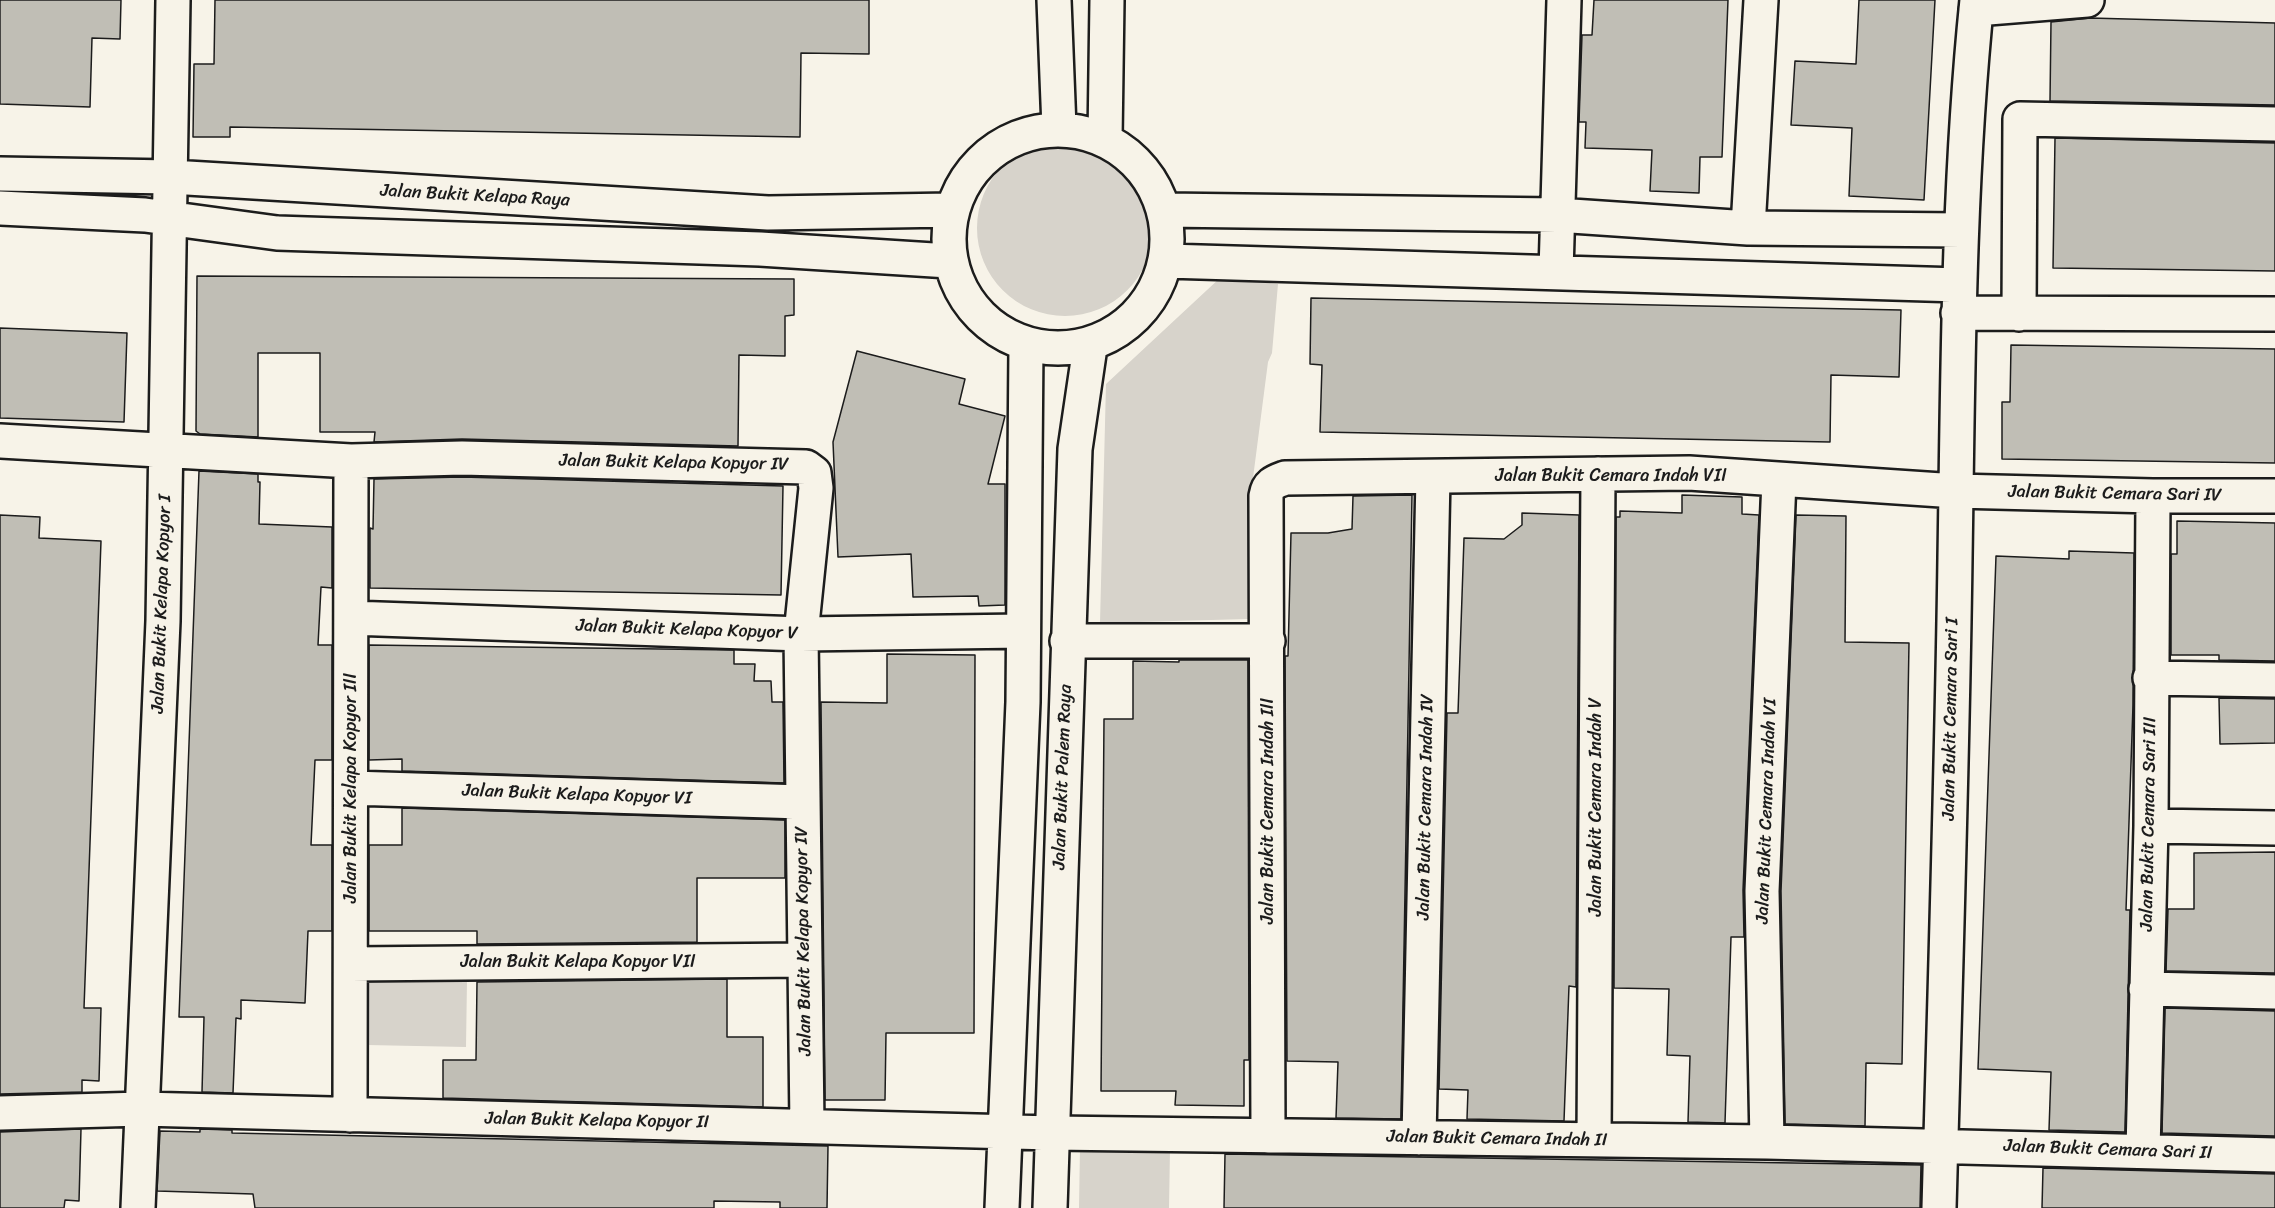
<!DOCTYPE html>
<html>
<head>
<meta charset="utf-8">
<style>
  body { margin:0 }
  canvas { display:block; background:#f7f3e8 }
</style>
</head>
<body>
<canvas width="2275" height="1208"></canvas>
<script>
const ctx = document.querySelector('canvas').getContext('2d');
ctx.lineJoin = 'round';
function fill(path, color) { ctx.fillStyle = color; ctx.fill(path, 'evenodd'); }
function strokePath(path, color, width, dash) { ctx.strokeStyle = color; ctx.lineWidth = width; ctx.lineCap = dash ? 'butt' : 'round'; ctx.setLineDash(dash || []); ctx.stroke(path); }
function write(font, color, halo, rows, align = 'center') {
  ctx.font = font + ' Sriracha,sans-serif'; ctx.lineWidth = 6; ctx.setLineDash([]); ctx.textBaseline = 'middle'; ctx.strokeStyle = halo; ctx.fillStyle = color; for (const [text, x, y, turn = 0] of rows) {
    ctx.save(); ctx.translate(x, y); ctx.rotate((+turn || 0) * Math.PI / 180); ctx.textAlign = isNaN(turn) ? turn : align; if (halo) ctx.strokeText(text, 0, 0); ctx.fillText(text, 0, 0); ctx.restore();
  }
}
fill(new Path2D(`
  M977 228a88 88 0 1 1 176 0a88 88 0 1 1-176 0Z
  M1221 277 1278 284 1272 353 1268 362 1253 478 1248 619 1100 623 1106 384Z
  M368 979 467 980 466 1047 367 1045Z
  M1080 1148 1170 1149 1169 1208H1079Z`), '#d7d3cb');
const building = new Path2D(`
  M0 0H121L120 39 92 38 90 107 0 104Z
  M215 0H869V54L801 53 800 137 230 127V137H193L194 64H214Z
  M1594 0H1728L1722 157H1700L1699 193 1650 191 1652 150 1585 148 1586 122H1579L1582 35H1592Z
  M1859 0H1935L1924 200 1849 196 1852 128 1791 125 1795 61 1856 64Z
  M2090 18 2275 23V105L2050 101 2051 22Z
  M2055 138 2275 143V271L2053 268Z
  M197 276 794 279V315L785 316V356L739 355 738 446 462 439 374 442 375 432H320V353H258V437L200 434 196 431Z
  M1311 298 1901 310 1899 377 1831 375 1830 442 1320 432 1322 365 1310 364Z
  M0 328 127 333 124 422 0 418Z
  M2011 345 2275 349V463L2002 459V402H2010Z
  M857 351 965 379 959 404 1005 416 988 484H1005V605L979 606 978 596 913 597 911 554 838 557 833 442Z
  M199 471 258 474V482H260L259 524 332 527V588L321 587 318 645H332V760H315L311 845H332V931H308L305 1003 241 1000V1019L236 1018 233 1093 202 1092 204 1017H179Z
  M462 477 783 486 781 595 370 588V528L373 529 374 479Z
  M1412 495 1401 1119 1336 1118 1338 1062 1287 1061 1285 656H1288L1291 533H1328L1352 529 1353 496Z
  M1682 495 1742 497V514L1759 515 1743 890 1744 937H1731L1725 1123 1688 1122 1690 1056 1667 1055 1669 989 1614 988 1616 517H1620V511L1682 513Z
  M1522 513 1579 515 1576 987 1569 986 1564 1121 1467 1119 1468 1090 1439 1089 1447 713H1458L1464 538 1504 539 1522 525Z
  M0 515 40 517 39 538 101 541 84 1008H101L99 1081 82 1080V1092L0 1094Z
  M1796 515 1846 516 1845 642 1909 643 1902 1064 1866 1063 1865 1126 1785 1124 1781 891Z
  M2177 521 2275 523V661L2219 660V655H2171V554H2177Z
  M2069 551 2134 553 2133 705 2126 910H2130L2125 1132 2049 1130 2051 1072 1978 1069 1996 556 2069 559Z
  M369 645 734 650V664H755L754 681H771L772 702H783L784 783 402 771V759L369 760Z
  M887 654 975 655 974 1033H886L885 1100H825L821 702 887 703Z
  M1179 660H1248L1249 1060H1244V1106L1175 1105 1176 1091H1101L1104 719H1133V661L1179 662Z
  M2219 698 2275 699V743L2220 744Z
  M402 808 785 820V878H697V942L477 944V931H369V845H402Z
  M2275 852V973L2166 971 2168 909H2194V853Z
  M727 979V1037H763V1107L443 1098V1060H476L477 982Z
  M2165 1008 2275 1011V1136L2162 1133Z
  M81 1129 79 1201 65 1200 64 1208H0V1132Z
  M200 1129 232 1130V1133L828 1146 827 1208H780V1202L714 1201V1208H255L253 1194 157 1191 160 1131 200 1132Z
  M1225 1154 1921 1165 1920 1208H1224Z
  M2043 1168 2275 1174V1208H2042Z`);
fill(building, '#c0beb5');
strokePath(building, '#1c1c1c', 1.5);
const minor = new Path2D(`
  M1054 0 1059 128
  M1976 9 2087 0
  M949 239a109 109 0 1 1 218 0a109 109 0 1 1-218 0Z
  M1105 139 1107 0
  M0 174 171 177 768 213 951 210
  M0 208 145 215 277 233 760 249 949 261
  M1165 210 1557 215 1748 228 1961 230
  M1748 228 1761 0
  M1167 261 1959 285
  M1556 272 1564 0
  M1958 313 2275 314
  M2019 314 2020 119 2275 124
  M0 441 351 461 462 458 806 467 814 473 816 488 801 634 807 1126
  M351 618 801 634 1023 631
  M1067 641H1268
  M2150 678 2275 680
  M351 788 802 802
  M2151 826 2275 828
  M351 964 805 960
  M2146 989 2275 992
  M0 1113 142 1109 1052 1133 1767 1142 2275 1155
  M350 1115 351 461
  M1268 1136 1266 496C1268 484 1274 482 1285 478L1689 473 1956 491 2153 496H2275
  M1419 1138 1433 477
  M1594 1140 1598 474
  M1767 1142 1762 891 1779 480
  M2143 1151 2151 826 2153 496
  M138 1208 163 621 173 0
  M1002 1208 1023 702 1026 346
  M1050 1208 1075 449 1090 347
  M1939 1208C1945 991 1952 775 1955 558 1958 372 1958 186 1977 0`);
strokePath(minor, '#1c1c1c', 38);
strokePath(minor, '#f7f3e8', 33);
write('18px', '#1c1c1c', '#f7f3e8', [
  ["Jalan Bukit Kelapa Raya",475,196,3],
  ["Jalan Bukit Kelapa Kopyor IV",674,463,1],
  ["Jalan Bukit Cemara Indah VII",1611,476],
  ["Jalan Bukit Cemara Sari IV",2115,494,1],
  ["Jalan Bukit Kelapa Kopyor I",162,604,-88],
  ["Jalan Bukit Kelapa Kopyor V",687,630,2],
  ["Jalan Bukit Cemara Sari I",1951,719,-89],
  ["Jalan Bukit Palem Raya",1063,777,-88],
  ["Jalan Bukit Kelapa Kopyor III",351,788,-90],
  ["Jalan Bukit Kelapa Kopyor VI",577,795,2],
  ["Jalan Bukit Cemara Indah IV",1426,807,-89],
  ["Jalan Bukit Cemara Indah V",1596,807,-90],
  ["Jalan Bukit Cemara Indah III",1268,811,-90],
  ["Jalan Bukit Cemara Indah VI",1767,811,-88],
  ["Jalan Bukit Cemara Sari III",2149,824,-89],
  ["Jalan Bukit Kelapa Kopyor IV",804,941,-91],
  ["Jalan Bukit Kelapa Kopyor VII",578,962],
  ["Jalan Bukit Kelapa Kopyor II",597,1121,1],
  ["Jalan Bukit Cemara Indah II",1497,1139,1],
  ["Jalan Bukit Cemara Sari II",2108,1150,2]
]);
</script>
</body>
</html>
